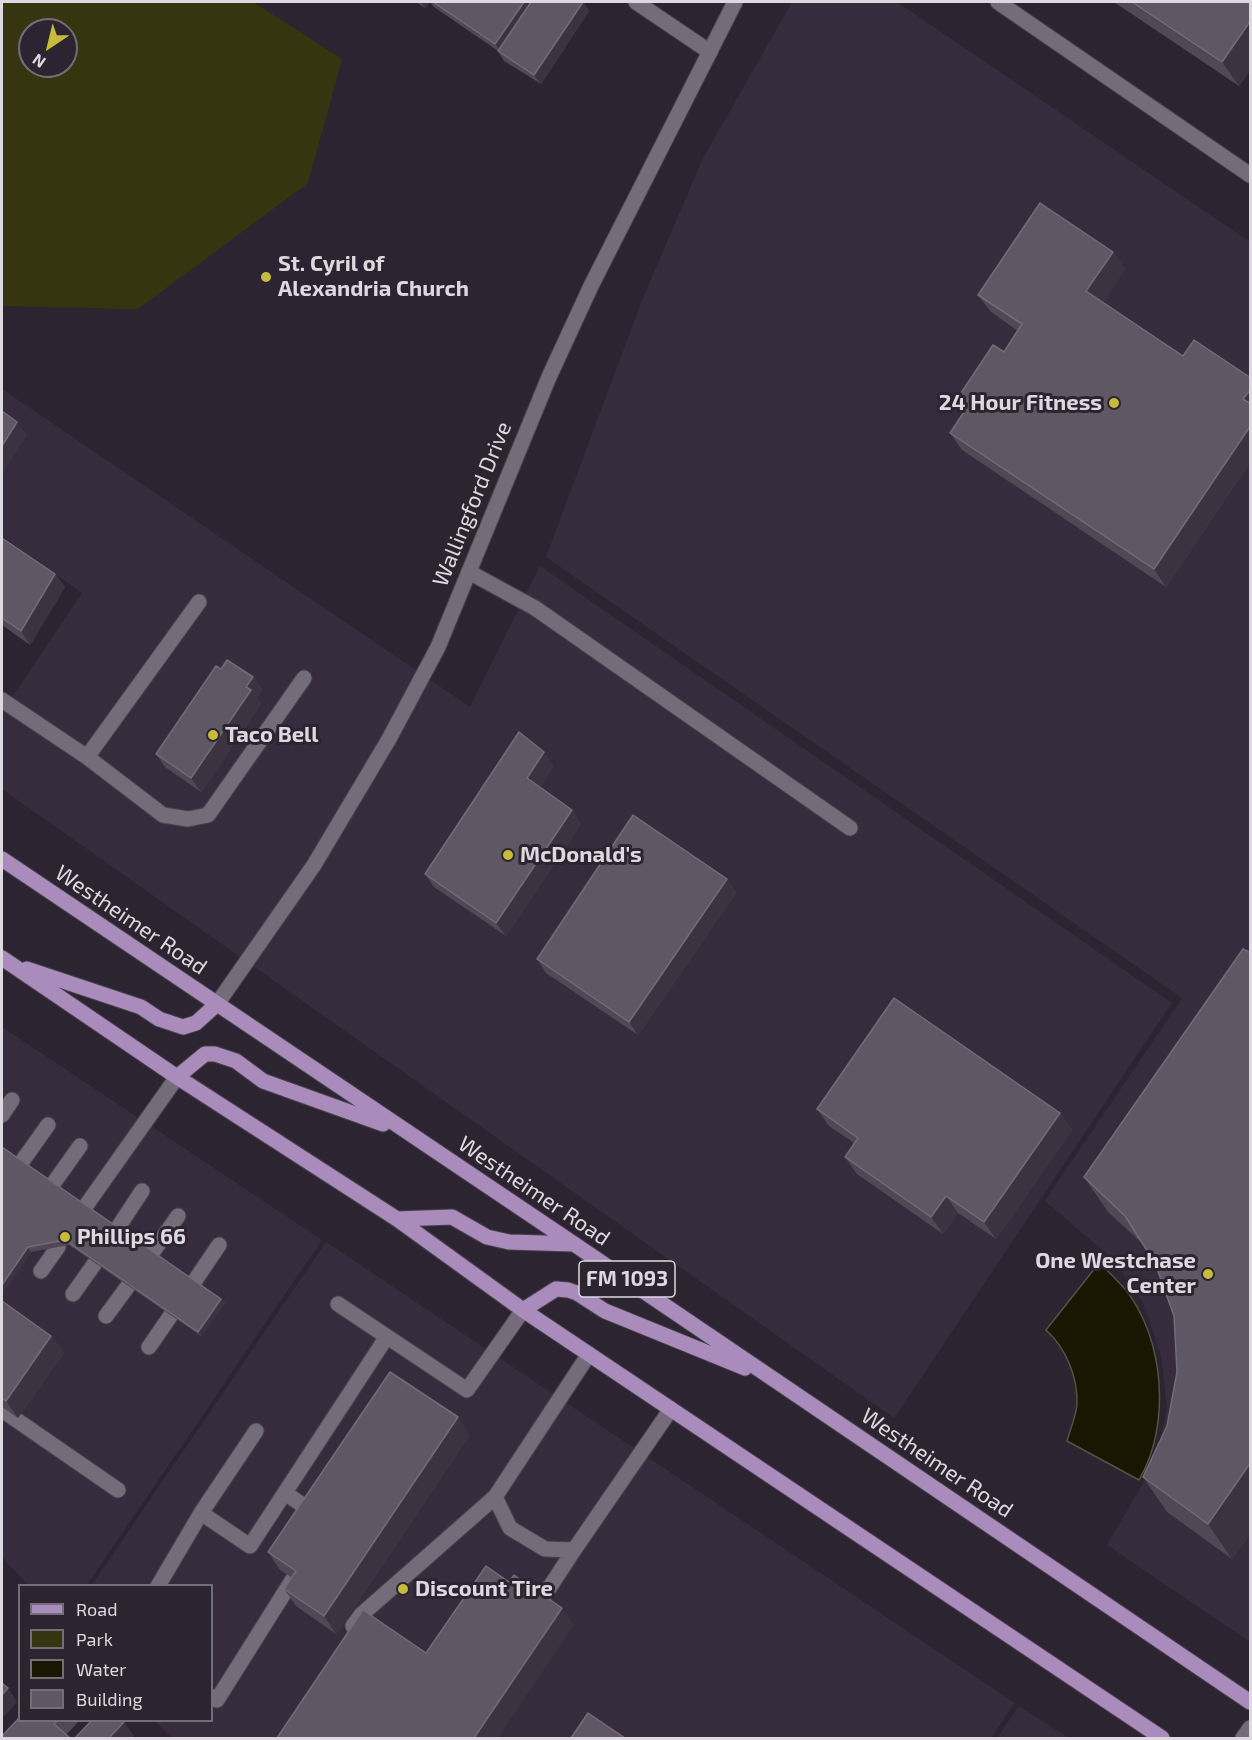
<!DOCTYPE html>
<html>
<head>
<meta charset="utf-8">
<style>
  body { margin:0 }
  #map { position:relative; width:1252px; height:1740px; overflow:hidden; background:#2c2531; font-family:"Exo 2",sans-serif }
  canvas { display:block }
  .frame { position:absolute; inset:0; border:3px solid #ded9e1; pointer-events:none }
  .legend { position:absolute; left:18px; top:1584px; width:195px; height:138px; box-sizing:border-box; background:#2c2531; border:2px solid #736d77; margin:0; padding:8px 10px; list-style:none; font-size:18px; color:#ded9e1 }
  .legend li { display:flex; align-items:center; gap:12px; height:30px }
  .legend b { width:30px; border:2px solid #736d77 }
  .north { position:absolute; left:18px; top:18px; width:60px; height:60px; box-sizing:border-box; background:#2c2531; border:2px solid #736d77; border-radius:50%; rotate:215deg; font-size:16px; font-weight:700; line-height:24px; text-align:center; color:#ded9e1 }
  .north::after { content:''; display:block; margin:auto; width:21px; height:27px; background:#c7bb3c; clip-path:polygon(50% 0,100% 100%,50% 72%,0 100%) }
</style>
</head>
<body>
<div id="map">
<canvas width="1252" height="1740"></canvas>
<div class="frame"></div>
<ul class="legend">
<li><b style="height:8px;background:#a98bbc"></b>Road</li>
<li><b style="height:16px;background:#373410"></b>Park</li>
<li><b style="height:16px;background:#191702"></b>Water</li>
<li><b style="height:16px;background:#5f5864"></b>Building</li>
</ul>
<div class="north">N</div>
</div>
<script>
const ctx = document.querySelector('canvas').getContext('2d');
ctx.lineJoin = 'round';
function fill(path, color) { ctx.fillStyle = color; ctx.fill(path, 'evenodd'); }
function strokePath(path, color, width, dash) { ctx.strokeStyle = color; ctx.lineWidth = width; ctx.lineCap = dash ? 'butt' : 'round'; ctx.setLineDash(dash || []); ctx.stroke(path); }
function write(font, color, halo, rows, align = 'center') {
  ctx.font = font + ' "Exo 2",sans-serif'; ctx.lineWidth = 6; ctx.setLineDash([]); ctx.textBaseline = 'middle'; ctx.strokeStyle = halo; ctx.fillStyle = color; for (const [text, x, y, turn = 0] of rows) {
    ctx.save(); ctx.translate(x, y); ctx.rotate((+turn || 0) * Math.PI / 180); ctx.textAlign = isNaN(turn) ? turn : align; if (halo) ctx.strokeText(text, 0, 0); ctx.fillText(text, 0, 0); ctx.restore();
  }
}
fill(new Path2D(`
  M792 2H897L1250 242V1642L1107 1545 1156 1461 1167 1409 1161 1355 1144 1305 1114 1260 1045 1201 1182 998 546 557 643 298 703 158Z
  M2 389 470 707 540 566 1172 1003 894 1418 2 789V712L82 593 2 536Z
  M2 1027 322 1240 87 1585H28L2 1557Z
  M326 1242 1015 1703 991 1738H172L155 1721 212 1720V1586H91Z
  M1019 1706 1069 1738H997Z`), '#372c3d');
fill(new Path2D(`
  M2 2H253L342 59 308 183 138 309 2 306ZM30 30H66V66H30Z`), '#373410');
const water = new Path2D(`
  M1099 1263C1108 1271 1117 1280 1125 1289 1165 1339 1171 1426 1139 1480L1067 1441C1070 1430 1076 1416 1077 1405 1078 1377 1066 1348 1046 1330Z`);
fill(water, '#191702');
strokePath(water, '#545145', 1.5);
const lane = new Path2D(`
  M636 2 710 52
  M998 2 1250 175
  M469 572 535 608 850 828
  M2 700 87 757 163 815 188 819 208 815 304 678
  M87 757 199 602
  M2 1115 12 1100
  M21 1163 48 1125
  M53 1184 80 1146
  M85 1207 177 1077
  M117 1229 142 1191
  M152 1253 178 1216
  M41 1271 58 1247
  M194 1282 219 1245
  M73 1294 95 1263
  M338 1304 467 1390 523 1310
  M106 1316 128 1286
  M149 1347 171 1315
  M589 1354 495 1497 510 1528 545 1549 574 1550 671 1409
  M2 1410 118 1490
  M256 1431 201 1513 250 1546 386 1338
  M285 1493 317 1515
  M158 1586 201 1513
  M540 1602 574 1550
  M353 1626 361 1615 495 1497
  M212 1697 217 1700 293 1579`);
const secondary = new Path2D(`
  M217 1004 314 865 389 739 438 647 549 377 591 286 735 2
  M1243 1738 1250 1728`);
const primary = new Path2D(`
  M2 859 574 1244 1250 1702
  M2 958 177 1077 397 1219 523 1310 1162 1738
  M27 969 141 1007 159 1019 183 1027 196 1023 217 1004
  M177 1077 205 1054H215L236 1061 263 1081 383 1124
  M397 1219 452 1217 487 1237 509 1242 574 1244
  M523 1310 556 1289 568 1290 577 1293 605 1311 745 1368`);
strokePath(lane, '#49434d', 17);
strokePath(secondary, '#49434d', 17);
strokePath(primary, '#49434d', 17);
strokePath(lane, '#746c79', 15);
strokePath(secondary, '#746c79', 15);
strokePath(primary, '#a98bbc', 15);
fill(new Path2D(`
  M416 2H430L425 8Z
  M430 2H585L584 3 589 11 541 84 504 61 498 51 434 7Z
  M1114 2H1251V69L1239 86Z
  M1113 252 1125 269 1103 302 1183 356 1251 378V461L1166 587 962 450 950 433 963 413 955 402 1004 352 1018 331 991 312 978 295Z
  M2 538 55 574 65 587 30 645 2 625Z
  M221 669 253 677 262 690 257 698 261 704 201 792 165 767 156 754Z
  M544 752 553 766 540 787 572 810 581 824 506 936 434 887 425 874Z
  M727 879 736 893 638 1035 546 973 537 959Z
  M1251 953V1533L1232 1559 1167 1512 1143 1477 1167 1426 1177 1372 1174 1316 1155 1263 1145 1246 1108 1212 1084 1177Z
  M817 1109 1060 1113 1072 1130 996 1239 958 1213 943 1234 857 1174 845 1157 854 1143 829 1126Z
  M2 1147 225 1303 201 1336 69 1245 31 1252 2 1294Z
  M2 1301 51 1336 64 1353 18 1418 2 1407Z
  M470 1435 336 1634 296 1606 284 1589 291 1577 280 1570 268 1552Z
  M20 1720H79V1721L66 1735Z`), '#504855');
fill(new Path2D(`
  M421 2H430L425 8Z
  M524 2H537L502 53 495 44Z
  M578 2H585L584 3 589 11 541 84 534 75Z
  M1251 20V69L1239 86 1222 62Z
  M1113 252 1125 269 1099 309 1086 291Z
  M1251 389V409L1243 399Z
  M17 422 27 435 2 474V446Z
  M1251 425V461L1166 587 1154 569Z
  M55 574 65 587 30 645 21 631Z
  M253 677 262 690 257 698 261 704 201 792 191 778Z
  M544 752 553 766 537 791 527 778Z
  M572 810 581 824 506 936 496 923Z
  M727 879 736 893 638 1035 629 1022Z
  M1060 1113 1072 1130 996 1239 984 1222Z
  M946 1196 958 1213 943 1234 931 1217Z
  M28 1247 31 1252 2 1294V1285Z
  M221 1299 225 1303 201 1336 198 1332Z
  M51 1336 64 1353 18 1418 6 1401Z
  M458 1417 470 1435 336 1634 324 1616Z
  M1251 1462V1533L1232 1559 1208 1524Z
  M562 1608 574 1625 498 1738H474Z
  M8 1688 17 1702 2 1719V1695Z
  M124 1722 134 1736 131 1738H109Z`), '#3b3340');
const building = new Path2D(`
  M433 2H524L495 44Z
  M531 2H583L534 75 498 51Z
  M1132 2H1251V20L1222 62Z
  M1040 203 1113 252 1086 291 1183 356 1194 340 1251 378V389L1243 399 1251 404V425L1154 569 950 433 966 409 955 402 993 345 1004 352 1022 324 978 295Z
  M2 411 17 422 2 446Z
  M2 538 55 574 21 631 2 618Z
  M227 660 253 677 246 687 251 690 191 778 156 754 216 666 221 669Z
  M519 732 544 752 527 778 572 810 496 923 425 874Z
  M633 815 727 879 629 1022 537 959Z
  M1243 949 1251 953V1462L1208 1524 1143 1477 1167 1426 1177 1372 1174 1316 1155 1263 1125 1216 1084 1177Z
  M894 998 1060 1113 984 1222 946 1196 931 1217 845 1157 858 1138 817 1109Z
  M2 1147 221 1299 198 1332 65 1240 28 1247 2 1285Z
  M2 1301 51 1336 6 1401 2 1398Z
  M390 1372 458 1417 324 1616 284 1589 296 1571 268 1552Z
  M486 1566 509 1582 514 1575 562 1608 474 1738H277L363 1610 426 1653Z
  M2 1683 8 1688 2 1695Z
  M588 1713 625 1738H571Z
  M20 1717V1720H57L54 1724 70 1738H2V1736Z
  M92 1720H122L124 1722 109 1738H75Z`);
fill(building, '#5f5864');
strokePath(building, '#736c77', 1.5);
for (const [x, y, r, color] of [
  [266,277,6,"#c7bb3c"],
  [1114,403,6,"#c7bb3c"],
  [213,735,6,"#c7bb3c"],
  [508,855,6,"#c7bb3c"],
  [65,1237,6,"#c7bb3c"],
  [1208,1274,6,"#c7bb3c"],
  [403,1589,6,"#c7bb3c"]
]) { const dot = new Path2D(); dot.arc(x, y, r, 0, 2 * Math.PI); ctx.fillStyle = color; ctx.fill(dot); strokePath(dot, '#2c2531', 2); }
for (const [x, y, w] of [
  [627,1279,96]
]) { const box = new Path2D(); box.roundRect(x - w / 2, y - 18, w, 36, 4.5); ctx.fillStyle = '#2c2531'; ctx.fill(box); strokePath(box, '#ded9e1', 1.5); }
write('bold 21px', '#ded9e1', null, [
  ["FM 1093",627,1279]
]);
write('bold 22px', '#ded9e1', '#2c2531', [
  ["St. Cyril of",278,264],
  ["Alexandria Church",278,289],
  ["24 Hour Fitness",1102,403,"right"],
  ["Taco Bell",225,735],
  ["McDonald's",520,855],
  ["Phillips 66",77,1237],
  ["One Westchase",1196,1261,"right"],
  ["Center",1196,1286,"right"],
  ["Discount Tire",415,1589]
], 'left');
write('22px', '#ded9e1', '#2c2531', [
  ["Wallingford Drive",472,504,-68],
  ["Westheimer Road",131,920,34],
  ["Westheimer Road",534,1191,34],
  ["Westheimer Road",937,1463,34]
]);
</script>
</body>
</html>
